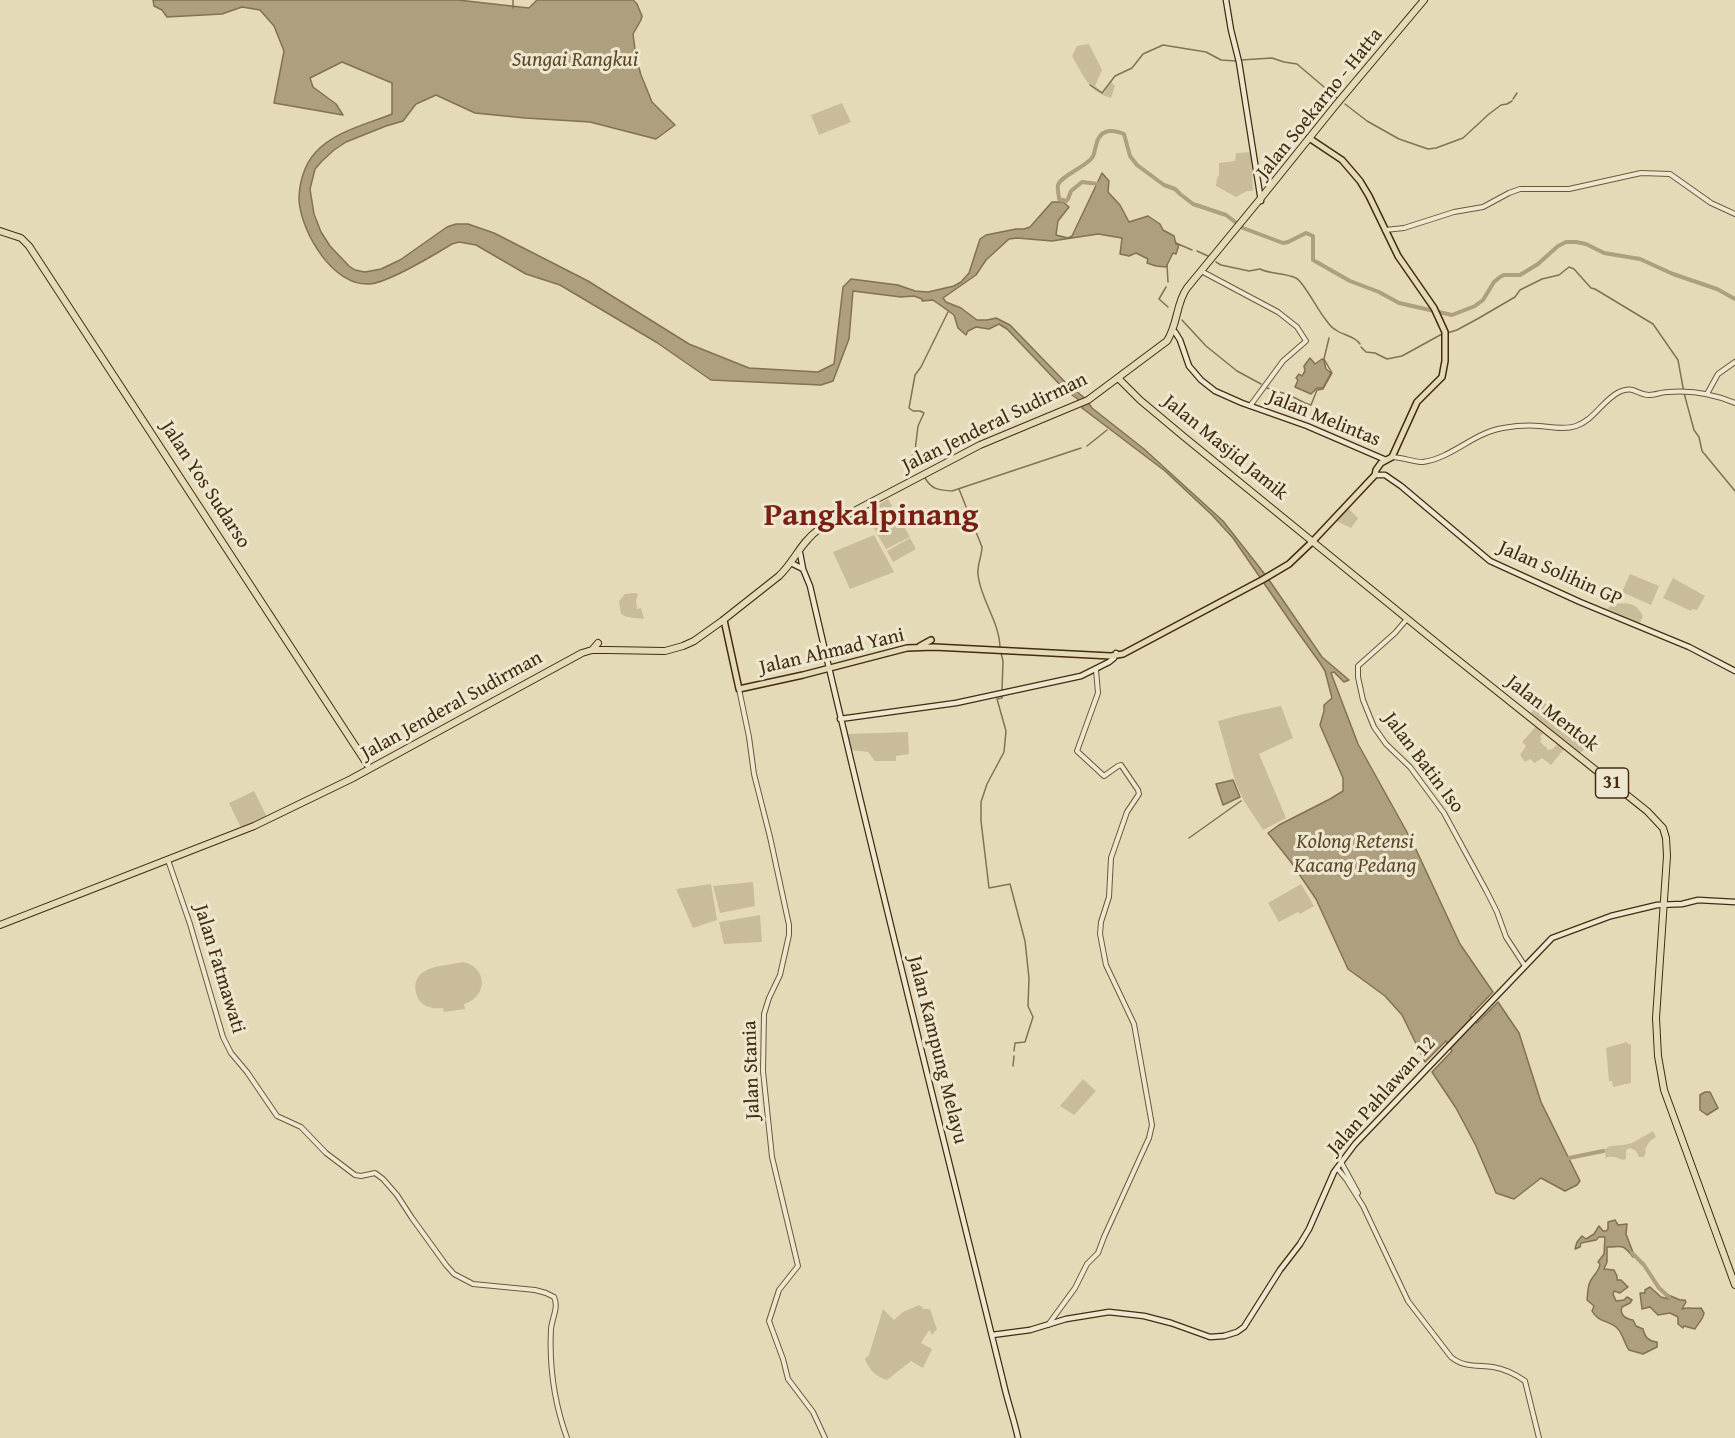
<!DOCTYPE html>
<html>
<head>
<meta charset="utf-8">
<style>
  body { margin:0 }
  canvas { display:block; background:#e5dab7 }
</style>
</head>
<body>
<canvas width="1735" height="1438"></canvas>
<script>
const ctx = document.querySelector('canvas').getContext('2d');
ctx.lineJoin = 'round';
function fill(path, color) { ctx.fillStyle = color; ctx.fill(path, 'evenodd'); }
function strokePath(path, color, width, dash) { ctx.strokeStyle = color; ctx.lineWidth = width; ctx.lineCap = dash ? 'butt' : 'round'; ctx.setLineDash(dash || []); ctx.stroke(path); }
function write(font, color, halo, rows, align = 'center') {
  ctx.font = font + ' "Gentium Book Plus",serif'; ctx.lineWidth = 6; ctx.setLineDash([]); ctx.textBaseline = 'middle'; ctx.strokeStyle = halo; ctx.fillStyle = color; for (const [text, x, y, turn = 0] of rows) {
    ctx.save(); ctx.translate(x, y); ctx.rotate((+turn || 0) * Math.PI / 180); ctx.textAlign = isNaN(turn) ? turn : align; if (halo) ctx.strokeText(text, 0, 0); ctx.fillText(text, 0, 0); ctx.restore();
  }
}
fill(new Path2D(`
  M1089 44 1102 70 1095 86 1104 93 1110 81 1115 86 1111 98C1089 92 1083 75 1072 56L1077 46Z
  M842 103 851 122 819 135 811 115Z
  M1251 152 1253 191H1247L1236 197 1216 186 1217 177 1219 176V163L1235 161 1236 153Z
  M888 499 910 537 886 549 865 513Z
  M1347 507 1358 518 1351 528 1336 521Z
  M874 535 894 572 850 589 833 552Z
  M910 538 916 549 893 562 887 551Z
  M1630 574 1659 586 1651 605 1622 592Z
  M1673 578 1705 596 1697 610 1692 609 1691 611 1663 598Z
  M635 593 638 594 636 600 637 609 641 608 644 619 627 617 621 614 619 601 625 594Z
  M1614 602 1617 604C1629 602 1637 604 1643 616L1640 623 1607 609Z
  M1542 702C1561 709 1577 725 1590 740L1589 745 1579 754 1530 714 1536 707Z
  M1281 706 1293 738 1259 754 1286 818 1263 830 1244 801 1236 784 1218 721 1244 714Z
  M1536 726 1543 733 1540 737 1542 739 1540 742 1547 748V750L1553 749 1558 743 1564 749 1551 765 1542 758 1535 763 1530 759 1525 762 1520 755 1526 746 1522 742Z
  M908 732 909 754 896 756V761H875L868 752 851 750 847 734Z
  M254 791 267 817 242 830 229 803Z
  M753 882 755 906 720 913 713 886Z
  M711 884 717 920 693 928 676 889Z
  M1301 884 1314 906 1300 914 1298 912 1279 922 1268 903Z
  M760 915 762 942 724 944 719 922Z
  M463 962C488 967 488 997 464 1004L465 1009 444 1012 443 1008C438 1008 434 1009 429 1007 415 1003 410 982 422 973 433 965 450 965 463 962Z
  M1627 1042 1628 1044H1631V1083L1613 1087 1612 1081H1609L1606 1048Z
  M1083 1079 1096 1091 1074 1115 1060 1106Z
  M1653 1131 1656 1137 1650 1141 1645 1149 1646 1152 1644 1157H1639L1636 1151 1630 1148 1626 1150V1159L1623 1160C1617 1158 1612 1155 1605 1158L1606 1155 1603 1150 1610 1146 1623 1145 1632 1143Z
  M919 1305 924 1309H930L937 1329 932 1335 929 1330 921 1343 932 1349 923 1368 911 1361 887 1380C875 1376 870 1371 865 1359L869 1355 883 1309 894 1320 903 1312Z`), '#c9bc9a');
const water = new Path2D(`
  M153 0H458L529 8 537 0H633L637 4 642 16 641 20 633 34 636 57 641 75 652 102 675 125 656 139 590 122 525 118 475 113 436 95 416 104 403 121 386 126 346 142 334 150 322 161 315 169 310 189 314 214 321 232 330 246 349 266 355 270 365 272 381 269 400 260 447 227 456 224H468L494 233 588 281 689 344 749 368 818 372 834 364 843 287 851 279 898 285 915 291 928 292 954 286 961 282 969 273 980 239 986 235 1016 229H1024L1030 227 1052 202H1063L1069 207 1058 221 1056 235 1068 238 1072 236 1102 173 1109 181 1108 192 1120 205 1129 222 1148 216 1160 224 1163 230 1174 236 1176 244 1179 245 1176 254 1173 253 1166 267 1156 266 1147 263 1148 259 1136 253 1129 256 1120 254 1122 238 1098 234 1052 241 1017 238 1009 239 986 260 976 275 943 298 946 302 961 308 977 320H987L996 318 1010 325 1066 383 1086 399 1092 408 1144 449 1223 521 1267 577 1322 657 1349 680 1344 682 1334 672 1331 673 1358 744 1413 843 1460 944 1493 992 1470 1016 1477 1023 1498 1002 1519 1033 1541 1102 1580 1181 1577 1185 1565 1191 1541 1178 1514 1199 1496 1193 1476 1146 1456 1108 1432 1072 1452 1051 1446 1041 1425 1062 1402 1015 1385 996 1348 969 1316 899 1291 862 1268 833 1279 825 1330 799 1343 791V778L1320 725 1324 711V705L1332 698 1325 671 1320 663 1292 624 1233 538 1212 515 1165 471 1082 408 1083 403 1064 389 1007 329 999 324 989 329 976 327 968 331 966 335 958 328 954 315 933 300 922 301V299L914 296 901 297 853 291 849 339 833 381 821 385 711 380 656 342 560 285 526 274 476 245 459 242 452 244C434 255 389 282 370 284 333 287 301 232 299 200 299 184 304 165 315 153 333 132 367 124 392 114V83L342 62 310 78 313 87 336 104 343 115 274 103 284 51 274 26 260 10 242 7 222 14 167 17 162 10 154 6Z
  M1310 358 1315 364 1322 359 1324 360 1326 369 1331 373 1323 388H1317L1311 394 1295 387 1298 380 1296 378 1299 374 1302 376 1305 371 1304 366Z
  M1233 780 1240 797 1223 805 1216 784Z
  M1705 1092H1710L1718 1108 1707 1115 1700 1110V1095Z
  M1615 1220 1618 1225 1627 1224 1626 1234 1634 1255 1633 1257C1622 1243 1623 1247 1607 1247V1262L1604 1269 1614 1270 1617 1276V1280H1621L1628 1287 1620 1293 1614 1291 1613 1294 1616 1301 1624 1300 1627 1297 1632 1300 1630 1303 1622 1307C1619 1315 1626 1319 1633 1320L1636 1326 1643 1329C1645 1337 1648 1341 1657 1342V1347L1643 1354 1629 1350C1624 1343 1623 1333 1616 1327 1607 1320 1598 1322 1592 1311L1594 1306 1587 1300C1588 1293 1587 1286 1591 1280 1594 1274 1599 1272 1600 1264L1598 1262 1604 1254 1605 1237H1599L1596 1240 1581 1243 1580 1247 1575 1249 1577 1242 1582 1236 1586 1239 1594 1234 1599 1226 1603 1231H1606L1608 1229V1222Z
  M1650 1287 1661 1297 1669 1299 1666 1296V1294L1680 1300H1685L1686 1302 1682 1309C1687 1307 1694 1309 1701 1308L1704 1313C1703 1320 1698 1323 1695 1329L1684 1326 1683 1328 1678 1324V1317L1670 1313 1658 1315 1650 1307 1642 1309 1640 1293H1645V1290Z`);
fill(water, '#ae9f7e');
strokePath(water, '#837152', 1.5);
strokePath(new Path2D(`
  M513 8V0
  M1241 60 1272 58 1284 62 1297 64 1337 98
  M1090 85 1102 93 1115 76 1132 68 1143 54 1163 45 1206 52 1221 60 1236 61
  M1513 99 1517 93
  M1345 104 1367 121 1399 139 1428 149 1436 148 1463 138 1489 114 1501 105 1507 104 1512 101
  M1176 243 1192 250
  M1197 251 1208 256
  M1216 262 1221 265 1249 271 1260 269C1269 274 1285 273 1296 278 1304 282 1318 311 1326 320 1328 323 1332 328 1336 330 1344 336 1354 335 1360 344
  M1167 265 1168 282
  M1166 287 1159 299 1168 307
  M1182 320 1206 346 1237 371 1261 384
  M1447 333 1457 330 1479 318 1515 297 1520 290 1542 279 1559 275 1569 267 1574 269 1591 288 1595 289 1653 324 1678 360 1684 393 1694 430 1699 437 1702 451 1735 491
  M1361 347 1366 352 1375 353 1387 359 1402 356 1442 334
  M1267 388 1289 395 1305 403 1311 405 1317 390 1323 389 1332 373 1324 359 1329 338
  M1087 446 1107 430
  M915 463 912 456 915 451 918 426 924 413 920 411H913L909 408 915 375 921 367 948 312
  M925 478C932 490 939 490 952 491L1081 448
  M959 489 982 547C982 556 977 564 978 575 981 601 1000 622 1000 649
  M1001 653 1003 661 1002 691
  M1002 695V698L997 699 1006 731 1004 752 987 784 981 802V821L989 888 1010 884 1025 941 1029 978 1028 1006 1033 1017 1025 1042 1015 1043 1014 1051
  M1189 838 1241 801
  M1013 1066 1014 1056`), '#837152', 1.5);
strokePath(new Path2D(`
  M1098 184 1082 182 1071 191 1068 199 1066 201 1059 199C1059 195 1057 189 1058 185 1060 177 1084 167 1091 159 1095 155 1094 151 1096 146 1099 129 1111 129 1124 134L1130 156 1137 165 1164 185 1175 189 1180 194 1193 204 1226 215 1243 228 1283 243 1288 242 1306 233 1313 236V260L1350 281 1379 292 1399 303 1452 315 1475 306 1483 300 1494 282 1500 277 1504 275H1520L1538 264 1558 246 1566 242H1576L1586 244 1604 253 1640 259 1673 274 1717 289 1735 299
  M1569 1158 1603 1151
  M1632 1253 1644 1265 1659 1288 1669 1297`), '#ae9f7e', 4);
const tertiary = new Path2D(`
  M1385 230 1404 228 1454 212 1483 207 1509 193 1520 189H1569L1641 173 1670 174 1711 203 1735 214
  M1203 272 1278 312 1297 327 1306 341 1283 361 1250 406
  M1707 394 1718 374 1735 362
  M1392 457C1400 457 1419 463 1423 462 1452 458 1473 433 1503 428 1515 426 1527 425 1539 426 1551 427 1565 430 1576 426 1594 420 1602 401 1619 392 1634 385 1637 395 1649 395 1655 395 1662 392 1668 392 1690 390 1714 394 1735 403
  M1407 619 1395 633 1358 666V677L1363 700 1374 727 1386 744 1410 767 1444 813 1487 892 1497 912 1506 937 1525 966
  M739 689 749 737 754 774 770 837 789 925V935L780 975 769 998 764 1014 763 1071 772 1157 798 1266 779 1290 769 1321 783 1359 788 1379 813 1412 825 1438
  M168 860 190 924 223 1037 231 1053 247 1072 277 1116 301 1127 326 1153 355 1175 361 1176 375 1173 383 1179 397 1195 412 1218 446 1265 454 1274 473 1284 535 1290 546 1293 554 1297C559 1307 552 1318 551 1329 549 1367 554 1402 567 1438
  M1341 1162 1358 1193
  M1337 1168 1346 1179 1363 1206 1408 1301 1451 1357C1464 1368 1478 1365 1493 1367 1505 1369 1515 1374 1525 1381L1539 1438
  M1048 1325 1075 1288 1087 1264 1098 1253 1104 1237 1149 1138 1152 1125 1134 1024 1106 965 1100 934 1101 922 1109 897 1111 858 1127 812 1139 794 1138 790 1121 765 1118 766 1104 776 1077 751 1098 693 1096 670`);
const secondary = new Path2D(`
  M1226 0 1231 30 1239 62 1261 201
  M1175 332 1180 340 1189 366 1201 380 1215 391 1242 403 1307 426 1386 460
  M1375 475H1385L1401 486 1490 561 1580 602 1689 647 1735 671
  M798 552 800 553 803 569 810 586C871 852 938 1116 1003 1381 1007 1400 1014 1419 1018 1438
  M793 564 803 569
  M840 719 956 703 1081 676 1109 662 1114 658 1116 653
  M992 1335 1030 1330 1066 1319 1109 1312 1144 1316 1171 1323 1210 1337 1224 1336 1237 1332 1244 1327 1280 1270 1300 1244 1309 1229 1334 1172 1355 1144 1552 938 1611 916 1657 905 1682 904 1698 900 1735 902`);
const primary = new Path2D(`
  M724 620 739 689 803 675 907 648 934 647 1111 656 1123 654 1262 580 1289 564 1312 542 1375 475 1376 470 1381 463 1392 457 1417 402 1442 377 1445 361V332L1434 308 1398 256 1369 196 1360 181 1342 160 1309 138
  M920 646 931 640`);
const trunk = new Path2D(`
  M0 231 21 238 29 246 367 764
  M1119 379 1140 400 1183 436 1448 652 1647 811 1663 828 1666 838 1667 856 1656 1018 1658 1056 1664 1090 1735 1285
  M592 650 598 643
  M0 925 254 826 351 779 582 653 592 650H607L665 651 683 646 694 641 722 621 779 576C794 562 801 542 818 530L980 445 1088 400 1167 341C1178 324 1176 303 1187 288L1261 198 1335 106 1424 0`);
strokePath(tertiary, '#6c5839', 6);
strokePath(secondary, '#432c0f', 7);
strokePath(primary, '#432c0f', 8);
strokePath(trunk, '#432c0f', 8);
strokePath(tertiary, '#eee7d0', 4);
strokePath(secondary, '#eee7d0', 4.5);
strokePath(primary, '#e5dab7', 5);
strokePath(trunk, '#e5dab7', 6);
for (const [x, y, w] of [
  [1612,783,33]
]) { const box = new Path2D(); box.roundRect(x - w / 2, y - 15, w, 30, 4.5); ctx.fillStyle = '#eee7d0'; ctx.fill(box); strokePath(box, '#432c0f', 1.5); }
write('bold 18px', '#432c0f', null, [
  ["31",1612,783]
]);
write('20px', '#432c0f', '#eee7d0', [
  ["Jalan Soekarno - Hatta",1320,104,-51],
  ["Jalan Melintas",1324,419,22],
  ["Jalan Jenderal Sudirman",995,423,-26],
  ["Jalan Masjid Jamik",1225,448,39],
  ["Jalan Yos Sudarso",205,485,57],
  ["Jalan Solihin GP",1560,574,24],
  ["Jalan Ahmad Yani",832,652,-13],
  ["Jalan Jenderal Sudirman",452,706,-29],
  ["Jalan Mentok",1552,714,38],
  ["Jalan Batin Iso",1423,763,53],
  ["Jalan Fatmawati",219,969,73],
  ["Jalan Kampung Melayu",937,1050,76],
  ["Jalan Stania",752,1070,-92],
  ["Jalan Pahlawan 12",1382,1096,-48]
]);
write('italic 21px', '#5e492b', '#eee7d0', [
  ["Sungai Rangkui",575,61],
  ["Kolong Retensi",1355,843],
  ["Kacang Pedang",1355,867]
]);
write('bold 32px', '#7a1f14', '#eee7d0', [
  ["Pangkalpinang",871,517]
]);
</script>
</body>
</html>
